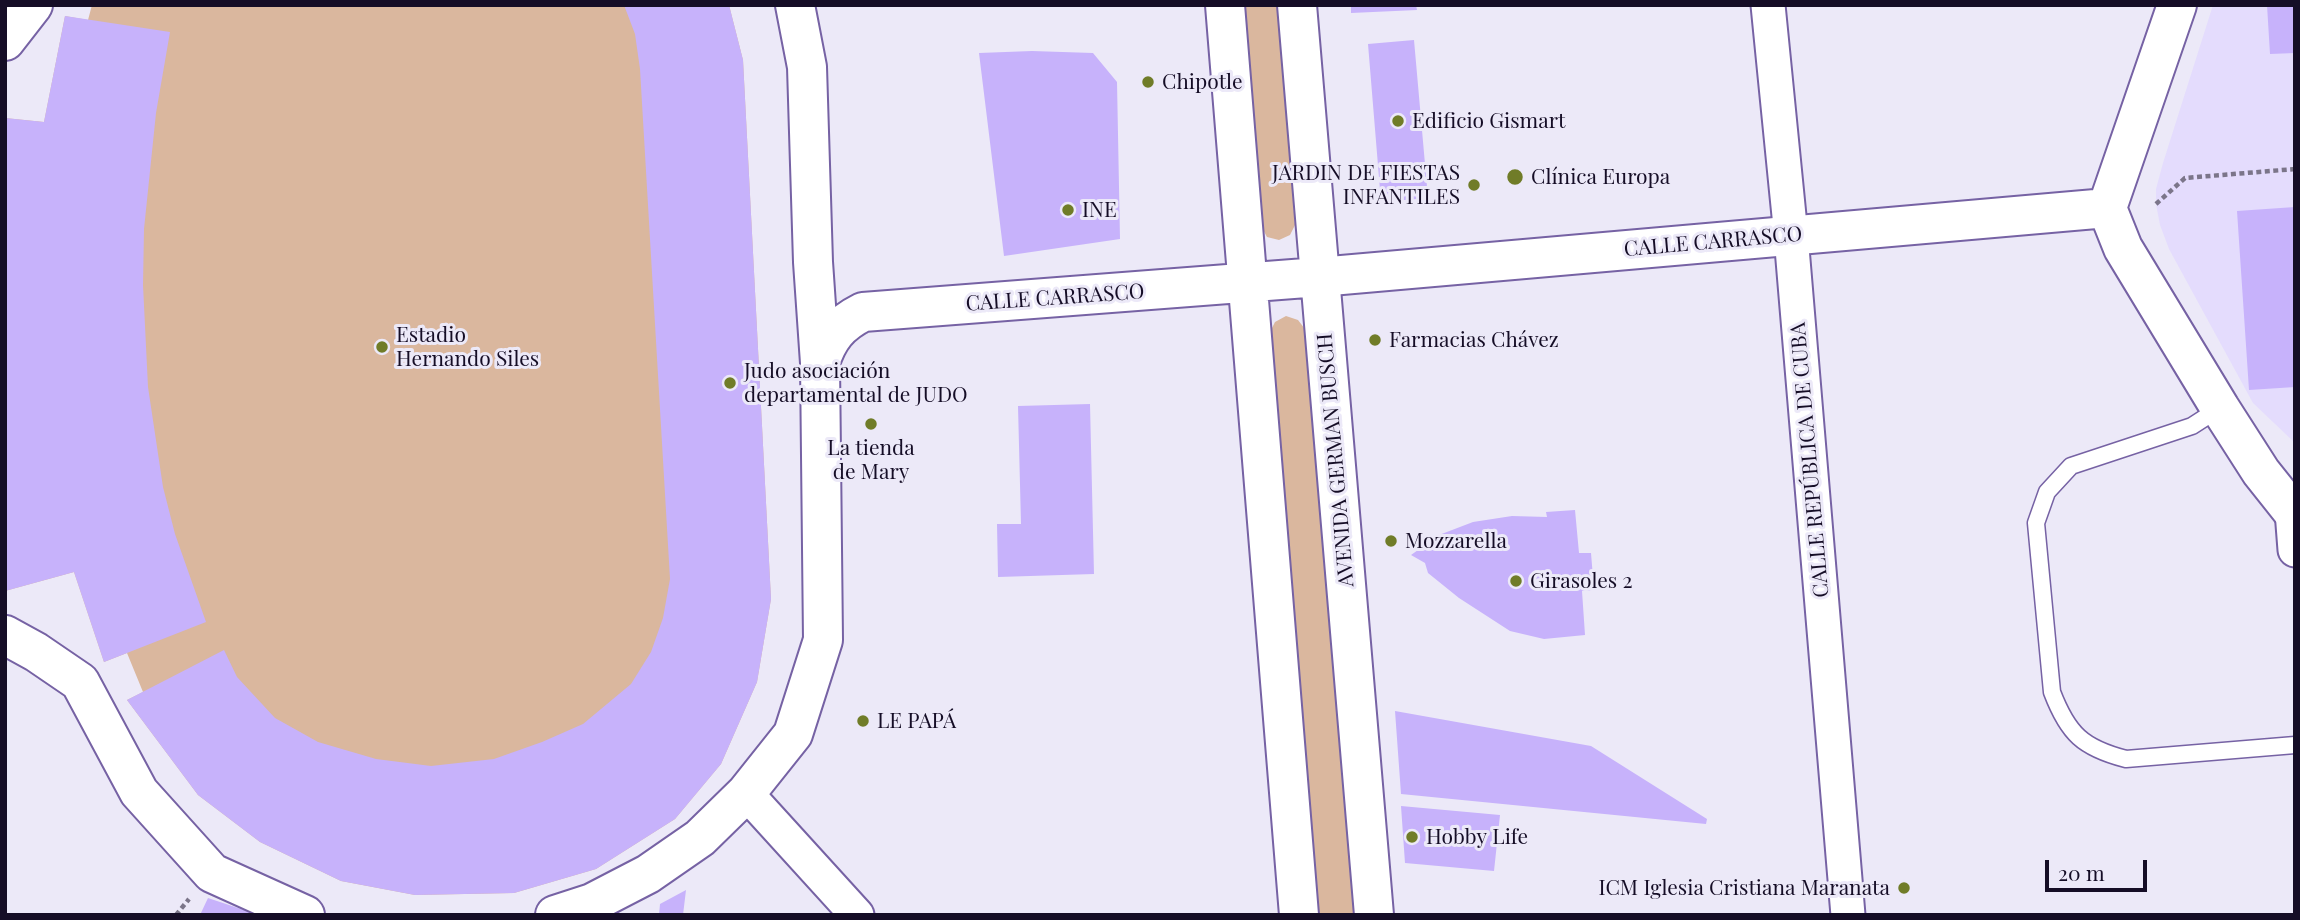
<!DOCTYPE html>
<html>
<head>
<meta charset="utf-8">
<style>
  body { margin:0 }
  #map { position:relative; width:2300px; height:920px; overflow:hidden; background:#ece9f8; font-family:"Playfair Display",serif }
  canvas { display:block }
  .frame { position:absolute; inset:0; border:7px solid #150d26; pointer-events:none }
  .scale { position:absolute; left:2045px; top:860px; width:102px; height:32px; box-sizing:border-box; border:4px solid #150d26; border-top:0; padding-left:9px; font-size:21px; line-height:24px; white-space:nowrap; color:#150d26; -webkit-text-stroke:5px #ece9f8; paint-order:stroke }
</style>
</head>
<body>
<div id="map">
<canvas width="2300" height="920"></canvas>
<div class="frame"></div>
<div class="scale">20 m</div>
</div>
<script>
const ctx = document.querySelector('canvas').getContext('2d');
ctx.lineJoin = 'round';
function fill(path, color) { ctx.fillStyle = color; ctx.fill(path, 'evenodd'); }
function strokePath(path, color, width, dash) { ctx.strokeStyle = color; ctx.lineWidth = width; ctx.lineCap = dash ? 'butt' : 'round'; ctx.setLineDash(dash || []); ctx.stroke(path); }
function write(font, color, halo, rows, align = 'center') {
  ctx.font = font + ' "Playfair Display",serif'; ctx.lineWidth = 6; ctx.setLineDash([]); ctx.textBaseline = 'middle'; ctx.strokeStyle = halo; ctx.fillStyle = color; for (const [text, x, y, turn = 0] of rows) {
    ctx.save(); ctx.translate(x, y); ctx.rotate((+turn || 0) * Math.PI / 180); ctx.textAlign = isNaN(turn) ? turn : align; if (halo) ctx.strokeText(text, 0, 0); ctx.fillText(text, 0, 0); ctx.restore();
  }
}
fill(new Path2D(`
  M2213 5H2295V443L2253 403 2169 249 2160 225 2156 204V189L2163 163Z`), '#e4dcfd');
fill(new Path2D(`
  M92 5H729L743 60 771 599 757 682 721 764 675 819 596 869 514 893 415 895 341 881 260 842 198 795 127 700 143 692 127 653 104 662 74 572 5 591V118L44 122 65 16 88 20Z
  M1243 5H1277L1295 225 1290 235 1279 240 1267 237 1261 226Z
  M1286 316 1298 320 1305 329 1354 915H1319L1270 332 1275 322Z`), '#dab79e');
fill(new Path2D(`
  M624 5H729L743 60 771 599 757 682 721 764 675 819 596 869 514 893 415 895 341 881 260 842 198 795 127 700 224 650 237 677 275 718 318 742 376 759 431 766 494 759 542 742 583 724 631 684 651 652 663 618 670 579 640 69 635 34Z
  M1351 5H1416L1417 10 1351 13Z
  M2267 5H2295V53L2270 54Z
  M65 16 170 32 156 113 144 229 143 285 148 387 163 487 175 534 206 622 104 662 74 572 5 591V118L44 122Z
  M1414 40 1428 198 1381 202 1368 44Z
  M1032 51 1093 53 1117 82 1120 239 1004 256 979 53Z
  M2295 207V387L2249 390 2237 211Z
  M1090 404 1094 574 998 577 997 524H1021L1018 406Z
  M1575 510 1579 553H1591L1594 590 1582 591 1585 635 1544 639 1510 631 1459 598 1428 573 1425 563 1411 555 1439 535 1473 522 1512 516 1547 517 1546 512Z
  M1395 711 1591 746 1707 819 1706 824 1401 794Z
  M1401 806 1500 815 1494 871 1405 863Z
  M686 890 683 915H659L660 904Z
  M208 898 256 914V915H200Z`), '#c7b2fb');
const lane = new Path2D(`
  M2220 408 2192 426 2071 466 2047 492 2036 523 2052 692C2068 734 2083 748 2126 759L2295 745`);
const street = new Path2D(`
  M1768 5 1791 236 1848 915
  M2292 511 2295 550
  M746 793 857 915`);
const secondary = new Path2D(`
  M2177 5 2107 208 2123 248 2220 408 2261 472 2292 511H2295
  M1319 277 2107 208`);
const primary = new Path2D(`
  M1225 5 1299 915
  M1297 5 1374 915
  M5 41 33 5
  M820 363C828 338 839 324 863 312L1319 277
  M5 635 36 652 80 682 139 792 212 873 305 915
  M555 915 592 903 648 874 700 838 746 793 793 734 823 640 820 363 813 262 807 67 795 5`);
strokePath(lane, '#7662a4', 19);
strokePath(street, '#7662a4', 37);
strokePath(secondary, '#7662a4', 42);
strokePath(primary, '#7662a4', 42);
strokePath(new Path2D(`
  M2156 204 2185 178 2295 169
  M176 915 189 899`), '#7b7589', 4.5, [5, 3.5]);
strokePath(lane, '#fff', 16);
strokePath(street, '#fff', 33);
strokePath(secondary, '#fff', 38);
strokePath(primary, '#fff', 38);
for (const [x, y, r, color] of [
  [1148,82,7,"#707c28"],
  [1398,121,7,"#707c28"],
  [1515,177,9,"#707c28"],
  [1474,185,7,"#707c28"],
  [1068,210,7,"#707c28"],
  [1375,340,7,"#707c28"],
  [382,347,7,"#707c28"],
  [730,383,7,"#707c28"],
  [871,424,7,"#707c28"],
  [1391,541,7,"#707c28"],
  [1516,581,7,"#707c28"],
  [863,721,7,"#707c28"],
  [1412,837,7,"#707c28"],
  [1904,888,7,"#707c28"]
]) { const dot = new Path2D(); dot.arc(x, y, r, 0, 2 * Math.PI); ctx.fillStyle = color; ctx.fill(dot); strokePath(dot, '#ece9f8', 2.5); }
write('21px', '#150d26', '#ece9f8', [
  ["Chipotle",1162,82],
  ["Edificio Gismart",1412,121],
  ["JARDIN DE FIESTAS",1460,173,"right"],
  ["INFANTILES",1460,197,"right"],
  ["Clínica Europa",1531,177],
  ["INE",1082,210],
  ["Estadio",396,335],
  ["Hernando Siles",396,359],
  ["Farmacias Chávez",1389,340],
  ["Judo asociación",744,371],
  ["departamental de JUDO",744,395],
  ["La tienda",871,448,"center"],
  ["de Mary",871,472,"center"],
  ["Mozzarella",1405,541],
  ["Girasoles 2",1530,581],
  ["LE PAPÁ",877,721],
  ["Hobby Life",1426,837],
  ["ICM Iglesia Cristiana Maranata",1890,888,"right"]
], 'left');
write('21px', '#150d26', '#ece9f8', [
  ["CALLE CARRASCO",1713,242,-5],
  ["CALLE CARRASCO",1055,298,-4],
  ["AVENIDA GERMAN BUSCH",1336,460,-95],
  ["CALLE REPÚBLICA DE CUBA",1810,460,-95]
]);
</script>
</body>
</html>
